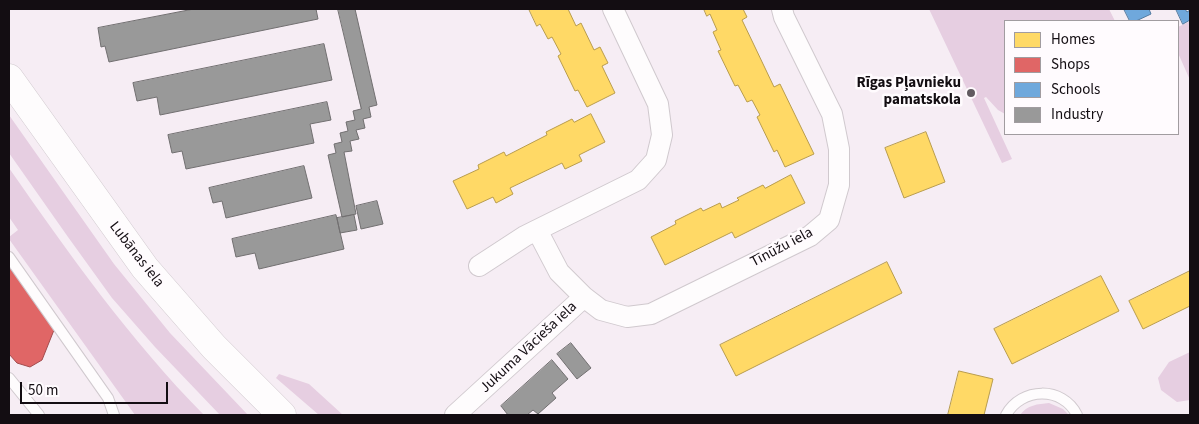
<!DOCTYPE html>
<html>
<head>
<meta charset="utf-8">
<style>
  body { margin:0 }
  #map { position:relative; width:1199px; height:424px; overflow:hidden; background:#f6edf4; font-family:"Source Sans 3",sans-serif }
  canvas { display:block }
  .frame { position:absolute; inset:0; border:10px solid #130d12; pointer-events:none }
  .legend { position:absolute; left:1004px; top:20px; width:175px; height:115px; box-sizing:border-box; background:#fffbfe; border:1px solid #a19ca0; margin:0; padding:6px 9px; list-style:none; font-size:15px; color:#130d12 }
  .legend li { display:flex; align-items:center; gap:10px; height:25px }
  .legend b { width:25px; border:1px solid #a19ca0 }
  .scale { position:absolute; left:20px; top:382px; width:148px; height:22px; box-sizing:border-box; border:2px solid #130d12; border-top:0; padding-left:6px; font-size:15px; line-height:18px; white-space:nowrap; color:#130d12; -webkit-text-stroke:4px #fffbfe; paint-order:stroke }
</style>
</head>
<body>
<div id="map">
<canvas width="1199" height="424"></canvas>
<div class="frame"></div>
<ul class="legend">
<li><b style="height:14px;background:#ffd966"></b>Homes</li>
<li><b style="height:14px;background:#e06666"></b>Shops</li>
<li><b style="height:14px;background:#6fa8dc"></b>Schools</li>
<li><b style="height:14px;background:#999"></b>Industry</li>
</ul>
<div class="scale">50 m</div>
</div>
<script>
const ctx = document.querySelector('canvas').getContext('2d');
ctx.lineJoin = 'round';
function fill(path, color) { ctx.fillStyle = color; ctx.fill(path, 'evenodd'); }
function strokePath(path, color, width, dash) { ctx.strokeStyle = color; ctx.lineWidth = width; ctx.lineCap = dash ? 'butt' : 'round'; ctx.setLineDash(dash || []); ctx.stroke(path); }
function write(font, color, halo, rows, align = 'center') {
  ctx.font = font + ' "Source Sans 3",sans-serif'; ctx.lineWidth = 5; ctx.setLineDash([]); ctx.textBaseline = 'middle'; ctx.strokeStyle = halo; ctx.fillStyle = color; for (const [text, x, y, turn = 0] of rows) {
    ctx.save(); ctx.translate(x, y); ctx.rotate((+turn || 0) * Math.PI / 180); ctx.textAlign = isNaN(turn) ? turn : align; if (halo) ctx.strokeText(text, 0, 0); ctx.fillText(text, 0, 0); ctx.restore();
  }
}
fill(new Path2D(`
  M929 9H1109L1115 21H1005V114L998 110 986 97 984 98 1012 159 1002 163Z
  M1190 21V80L1178 53V27Z
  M9 115 114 264 170 333 248 415H220L155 347 112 298 68 237 9 153Z
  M9 168C69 254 130 340 204 415H135L9 239V237L18 230 9 217Z
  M1190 352V400L1177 402 1161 390 1158 378 1169 362Z
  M279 374 309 384 343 415H319L276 378Z
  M1049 403 1063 409 1069 415H1020C1027 405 1038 404 1049 403Z`), '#e6cee1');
const homes = new Path2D(`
  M529 9H568L576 26 581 23 594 50 600 47 608 63 602 66 615 93 587 107 578 90 575 91 558 56 561 54 552 37 548 39 540 24 537 26Z
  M704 9H743L747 17 742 20 754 45 774 87 780 84 814 154 785 167 777 150 774 152 757 117 760 115 752 100 747 102 738 85 735 86 718 51 721 50 713 32 717 30 710 14 707 16Z
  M591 114 605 142 579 155 582 161 565 169 562 163 510 188 513 194 496 203 493 197 467 209 453 181 479 169 478 165 504 152 506 156 547 135 546 132 572 119 574 122Z
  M926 132 945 182 904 198 885 148Z
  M791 175 805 203 735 238 732 232 665 265 651 237 676 224 675 221 701 208 703 211 720 203 722 208 739 200 737 198 763 185 765 188Z
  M887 262 902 293 736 376 720 345Z
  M1190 271V306L1143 329 1129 301Z
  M1101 276 1119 311 1012 364 994 329Z
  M959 371 993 379 984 415H948Z`);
fill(homes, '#ffd966');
strokePath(homes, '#b89c4d', 1);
const shops = new Path2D(`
  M9 267 41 309 54 330 42 360 30 367 17 363 9 354Z`);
fill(shops, '#e06666');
strokePath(shops, '#a24b4d', 1);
const schools = new Path2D(`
  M1124 9H1149L1151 14 1136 21H1130Z
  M1176 9H1185L1187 12 1190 10V20L1183 24Z`);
fill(schools, '#6fa8dc');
strokePath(schools, '#537a9f', 1);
const industry = new Path2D(`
  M194 9H316L318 19 109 62 105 46 101 47 98 28Z
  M338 9H355L377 105 369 107 371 117 363 119 365 128 356 130 359 139 350 141 352 151 344 152 356 214 342 217 328 155 336 153 334 144 342 142 340 133 348 131 346 122 355 120 353 111 361 109Z
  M324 44 332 80 160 115 157 97 137 101 133 83Z
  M327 102 331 120 310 124 314 143 186 169 182 151 172 153 168 135Z
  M304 166 312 198 226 218 222 201 213 203 209 188Z
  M377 201 383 224 361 229 356 206Z
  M336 215 344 249 259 269 255 253 236 257 232 239Z
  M354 215 357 230 340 233 337 218Z
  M571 343 591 368 577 379 557 354Z
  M552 360 568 379 552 393 556 398 538 414 533 410 527 415H508L501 406Z`);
fill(industry, '#999');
strokePath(industry, '#716f70', 1);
const service = new Path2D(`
  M9 257 108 398 114 415
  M9 378 39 415
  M1006 415C1021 387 1063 386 1077 415`);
const minor = new Path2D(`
  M613 9 658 104 662 135 656 160 638 180 537 230 559 272 584 297 601 310 627 317 651 314 810 236 829 220 839 185V149L832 114 784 17 782 9
  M479 266 525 236 537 230
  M455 415 584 297`);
const primary = new Path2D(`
  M9 78 145 268 214 347 282 415`);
strokePath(service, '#d0c9ce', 12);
strokePath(minor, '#d0c9ce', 22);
strokePath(primary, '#d0c9ce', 29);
strokePath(service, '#fefcfd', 10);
strokePath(minor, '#fefcfd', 20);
strokePath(primary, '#fefcfd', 28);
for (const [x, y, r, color] of [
  [971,93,5,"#625b61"]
]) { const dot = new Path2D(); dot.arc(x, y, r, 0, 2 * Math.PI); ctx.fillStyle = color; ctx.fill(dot); strokePath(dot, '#fffbfe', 2); }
write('bold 15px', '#130d12', '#fffbfe', [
  ["Rīgas Pļavnieku",961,84],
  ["pamatskola",961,101]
], 'right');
write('15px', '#130d12', '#fffbfe', [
  ["Tīnūžu iela",782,248,-28],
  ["Lubānas iela",136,255,52],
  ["Jukuma Vācieša iela",529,348,-43]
]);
</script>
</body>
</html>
